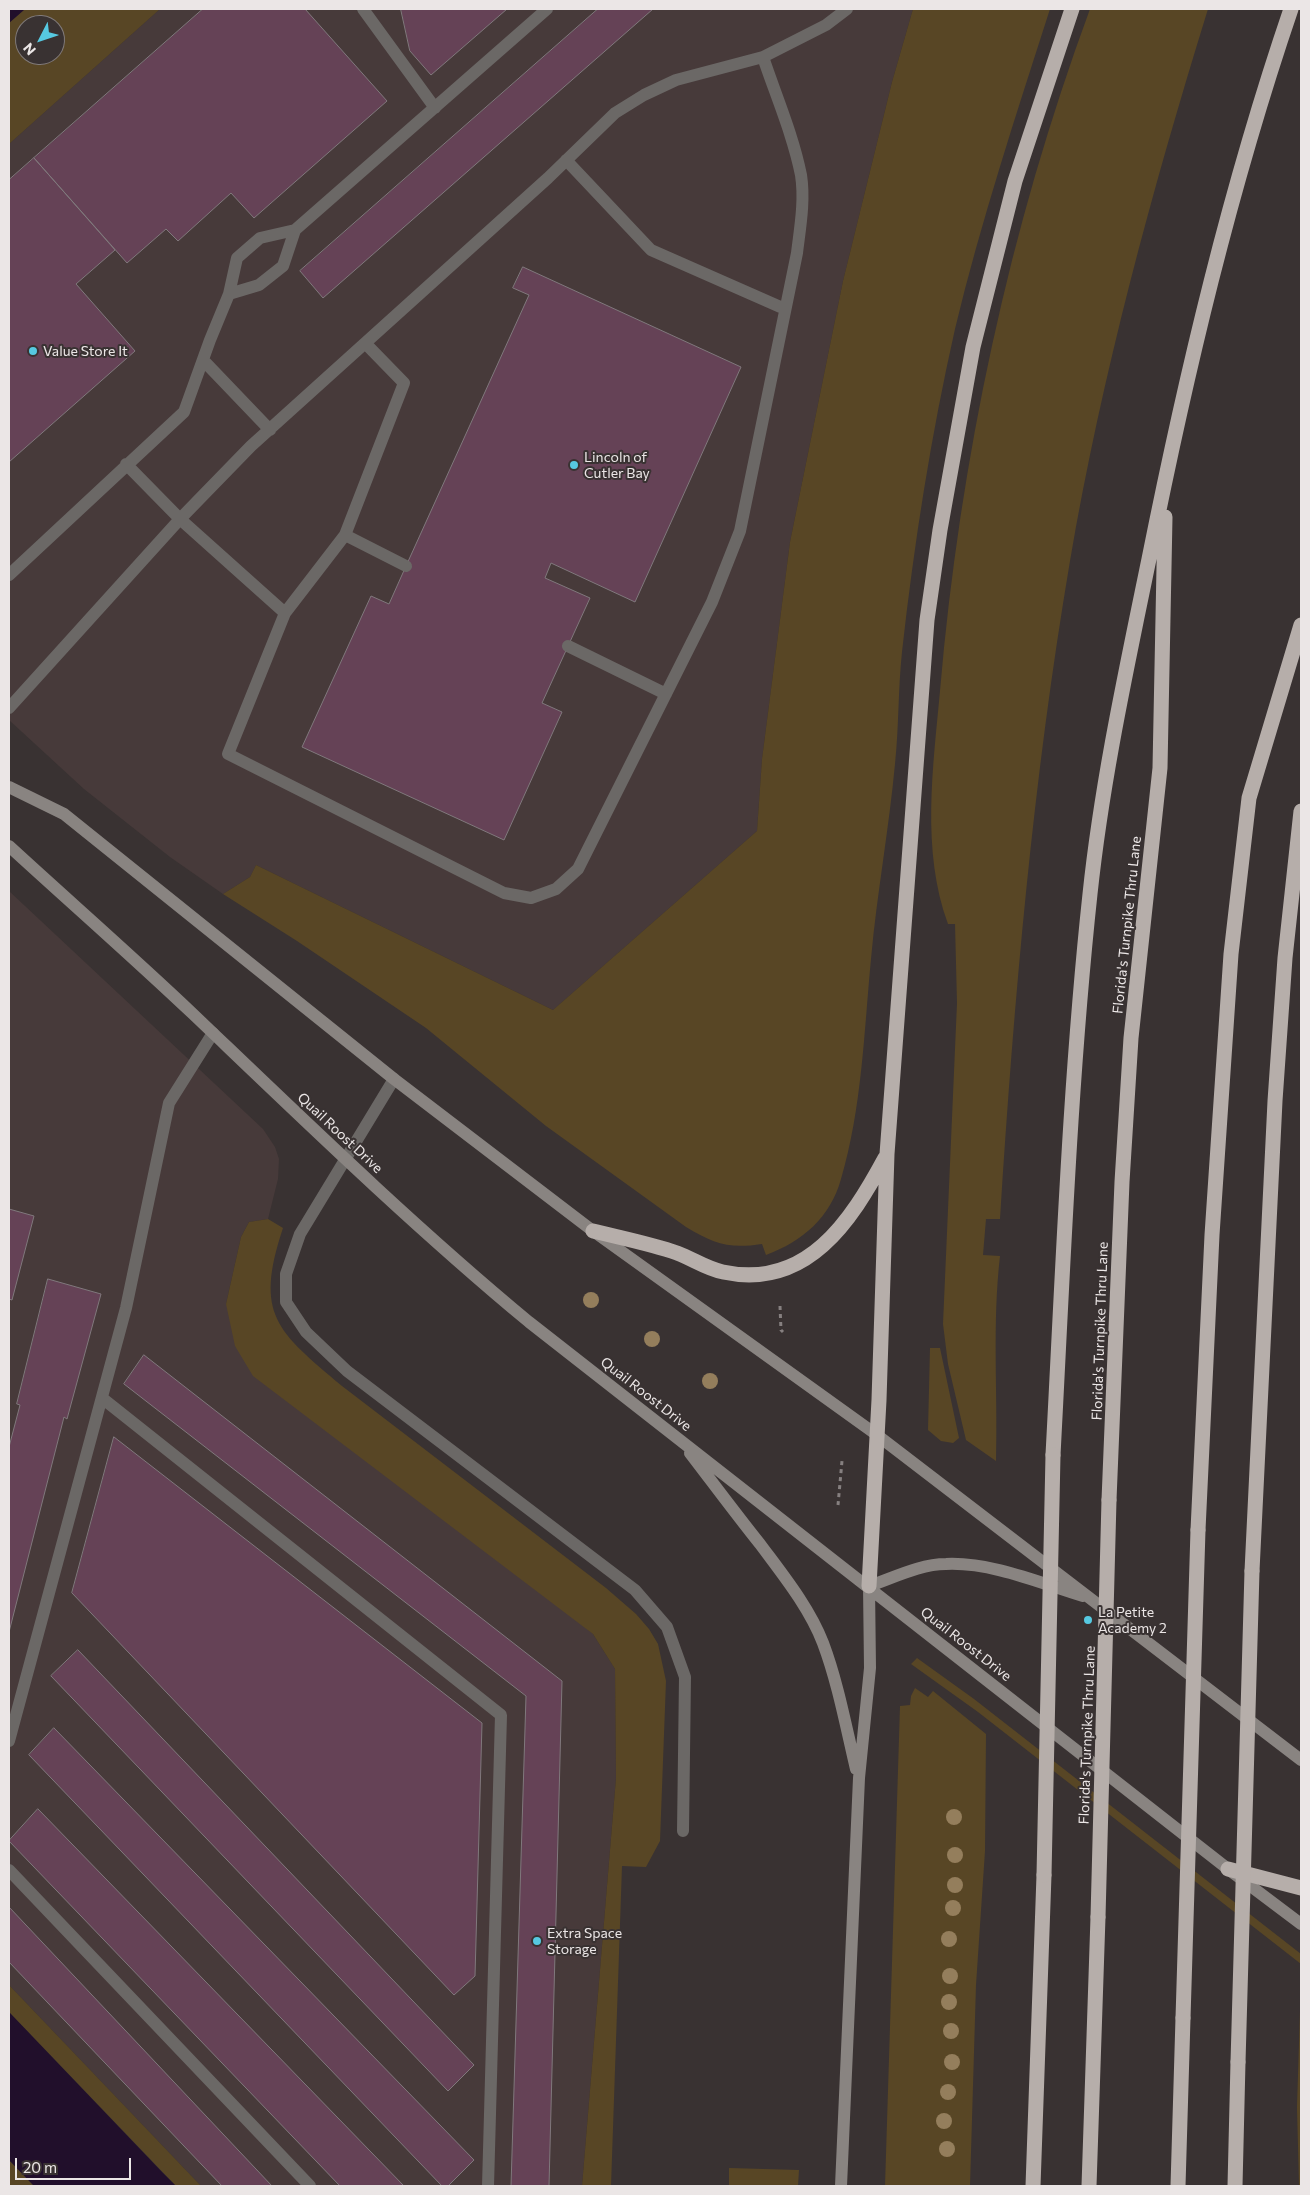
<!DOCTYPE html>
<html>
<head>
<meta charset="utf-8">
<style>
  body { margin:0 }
  #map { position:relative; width:1310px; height:2195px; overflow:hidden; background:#393232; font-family:Commissioner,sans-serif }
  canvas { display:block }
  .frame { position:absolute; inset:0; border:10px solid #ebe6e6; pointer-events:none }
  .north { position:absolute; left:15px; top:15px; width:50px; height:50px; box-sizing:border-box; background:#393232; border:1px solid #807a7a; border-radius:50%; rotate:229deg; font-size:14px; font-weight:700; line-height:20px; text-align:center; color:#ebe6e6 }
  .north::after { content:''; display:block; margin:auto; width:18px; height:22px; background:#56c9e1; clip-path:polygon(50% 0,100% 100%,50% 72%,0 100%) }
  .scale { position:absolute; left:15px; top:2158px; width:116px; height:22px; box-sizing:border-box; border:2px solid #ebe6e6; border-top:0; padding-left:6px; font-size:15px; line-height:18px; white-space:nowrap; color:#ebe6e6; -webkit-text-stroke:4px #393232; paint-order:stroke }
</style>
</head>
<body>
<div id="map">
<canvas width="1310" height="2195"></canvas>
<div class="frame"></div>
<div class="north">N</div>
<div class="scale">20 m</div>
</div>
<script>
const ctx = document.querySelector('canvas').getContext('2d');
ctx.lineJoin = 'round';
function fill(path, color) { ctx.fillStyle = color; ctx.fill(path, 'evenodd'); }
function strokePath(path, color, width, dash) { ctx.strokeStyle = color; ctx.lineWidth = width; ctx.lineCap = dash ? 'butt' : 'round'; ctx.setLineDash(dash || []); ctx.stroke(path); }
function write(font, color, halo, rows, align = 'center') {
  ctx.font = font + ' Commissioner,sans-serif'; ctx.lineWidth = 4; ctx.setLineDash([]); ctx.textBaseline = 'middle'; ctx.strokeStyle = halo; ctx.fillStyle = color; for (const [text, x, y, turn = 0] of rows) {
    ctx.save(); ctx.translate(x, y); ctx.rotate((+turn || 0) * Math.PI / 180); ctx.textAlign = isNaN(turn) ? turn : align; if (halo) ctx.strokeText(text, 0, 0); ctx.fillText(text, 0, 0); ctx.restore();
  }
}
fill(new Path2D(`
  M160 9H913L892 82 843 281 790 542 762 759 757 831 553 1010 256 865 250 877 223 894 170 857 84 789 9 720V144Z
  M9 891 263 1129 275 1147 279 1159 278 1179 268 1219 249 1222 241 1237 226 1304 593 1634 615 1669 616 1778 582 2186H201L9 1985Z`), '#473a3a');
fill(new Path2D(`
  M25 9H160L9 144V23ZM25 25H55V55H25Z
  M913 9H1050C1016 115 981 221 955 329 931 435 914 544 902 652 898 689 899 727 895 764 889 829 877 893 871 959 864 1032 862 1108 841 1179 830 1218 803 1241 766 1255L762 1244C729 1249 714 1244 686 1227L546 1126 426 1028 297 941 223 894 250 877 256 865 553 1010 757 831 762 759 790 542 843 281 892 82Z
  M1090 9H1208C1152 190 1102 374 1070 561 1033 779 1014 998 1000 1219H986L983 1255 1000 1256C992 1325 998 1392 996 1461L966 1440 948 1364 943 1324 957 1003 955 924H948C921 850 933 768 940 691 960 459 1009 228 1090 9Z
  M268 1219 283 1228C254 1315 277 1331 342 1386L606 1588 636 1614 649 1629 658 1644 666 1681 660 1841 646 1867 622 1866 611 2186H582L616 1778 615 1669 593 1634 253 1376 235 1346 226 1304 241 1237 249 1222Z
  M930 1348H940L959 1438 953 1443 941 1441 928 1430Z
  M917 1658 974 1699 1301 1954V1964L978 1712 911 1664Z
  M915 1688 928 1697 933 1691 986 1734 985 1851 976 1985 970 2186H885L900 1706 910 1705 911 1696Z
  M1301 1978V2186H1299L1297 2107Z
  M9 1985 201 2186H176L9 2012Z
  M9 2160 34 2186H9Z
  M729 2168 799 2170 798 2186H729Z`), '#584625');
fill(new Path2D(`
  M9 9H25L9 23Z
  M9 2012 161 2171 176 2186H34L9 2160Z`), '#210f2b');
const building = new Path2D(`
  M203 9H305L387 101 254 218 231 193 178 241 166 229 127 263 34 158Z
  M401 9H507L431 75 410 51Z
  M598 9H653L323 298 300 271Z
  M34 158 115 250 76 284 135 351 9 462V180Z
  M523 267 741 367 635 602 551 563 545 578 590 598 542 703 562 712 504 840 302 747 371 596 389 604 406 566 529 295 513 288Z
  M9 1209 34 1216 12 1300 9 1299Z
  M48 1279 101 1294 67 1419 64 1417 9 1632V1447L20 1405 17 1404Z
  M144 1355 562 1681 549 2186H511L526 1696 124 1384Z
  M114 1437 482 1723 475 1976 454 1995 72 1593Z
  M78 1650 474 2065 448 2091 51 1676Z
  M54 1728 474 2160 448 2186H442L29 1755Z
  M38 1809 404 2186H340L9 1841Z
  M9 1907 272 2186H222L9 1962Z`);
fill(building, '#654256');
strokePath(building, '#80787c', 1);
strokePath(new Path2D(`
  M780 1306 781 1330 783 1332
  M838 1505 842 1461`), '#868080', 3, [4, 4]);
strokePath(new Path2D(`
  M363 9 435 108
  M566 160 651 250 785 309
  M295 230 547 9
  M366 344 404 383 345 535 285 613 228 754 504 893 531 898 556 889 578 869 712 602 740 531 797 253C800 228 805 201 801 175 793 135 776 96 763 57
  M203 360 270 430
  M126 464 180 519 285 613
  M345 535 406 566
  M9 575 184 412 210 340 229 294 237 258 260 238 295 230 283 266 259 285 229 294
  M568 646 666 694
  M9 708 180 519 251 446 548 178 615 113 644 95 676 80 763 57 826 25 847 9
  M394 1079 300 1234 286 1274V1302L306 1332 347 1371 635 1590 667 1627 685 1677 683 1831
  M102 1398 501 1715 488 2186
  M9 1741 126 1308 169 1103 213 1033
  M9 1870 310 2186`), '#6b6866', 12);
strokePath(new Path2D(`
  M9 787 64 814 394 1079 593 1231 877 1435 1301 1760
  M9 846C70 902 133 957 193 1014 303 1119 412 1225 529 1322L1228 1869 1301 1924
  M690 1453C713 1483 736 1514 760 1544 783 1575 809 1607 823 1643 838 1683 846 1727 856 1769
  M869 1586C893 1578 920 1564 946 1564 992 1562 1040 1583 1083 1596
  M841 2186 859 1778 870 1668 869 1586`), '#898481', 12);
strokePath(new Path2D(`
  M593 1231C621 1238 651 1244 677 1253 693 1259 707 1269 723 1272 807 1290 851 1221 885 1158
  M1053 1455C1063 1268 1070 1080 1090 894 1102 781 1126 671 1149 559 1186 374 1230 188 1291 9
  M1109 1500 1122 1182 1131 1038 1160 768 1165 517
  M1198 1530 1212 1235 1231 954 1249 798 1301 625
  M1252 1571 1275 1101 1285 958 1301 811
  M869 1586 879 1400 887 1154 927 620 940 530 973 347 1015 181 1072 9
  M1228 1869 1301 1888
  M1033 2186 1044 1875
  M1089 2186 1098 1917
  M1178 2186 1183 2018
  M1235 2186 1238 2062`), '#b6aeaa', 15);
strokePath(new Path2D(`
  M1044 1875 1053 1455
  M1098 1917 1109 1500
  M1183 2018 1198 1530
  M1238 2062 1252 1571`), '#b6aeaa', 15);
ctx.fillStyle = '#947e5c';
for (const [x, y] of [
  [591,1300],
  [652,1339],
  [710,1381],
  [954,1817],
  [955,1855],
  [955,1885],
  [953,1908],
  [949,1939],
  [950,1976],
  [949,2002],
  [951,2031],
  [952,2062],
  [948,2092],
  [944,2121],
  [947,2149]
]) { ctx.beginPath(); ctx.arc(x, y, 8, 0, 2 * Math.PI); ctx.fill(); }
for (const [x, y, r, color] of [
  [33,351,5,"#56c9e1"],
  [574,465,5,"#56c9e1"],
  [1088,1620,5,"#56c9e1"],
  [537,1941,5,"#56c9e1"]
]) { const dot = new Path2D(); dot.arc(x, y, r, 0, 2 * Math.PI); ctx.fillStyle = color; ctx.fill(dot); strokePath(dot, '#393232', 2); }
write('14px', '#ebe6e6', '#393232', [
  ["Value Store It",43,351],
  ["Lincoln of",584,457],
  ["Cutler Bay",584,473],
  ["La Petite",1098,1612],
  ["Academy 2",1098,1628],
  ["Extra Space",547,1933],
  ["Storage",547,1949]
], 'left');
write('14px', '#ebe6e6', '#393232', [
  ["Florida's Turnpike Thru Lane",1127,925,-84],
  ["Quail Roost Drive",340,1133,43],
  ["Florida's Turnpike Thru Lane",1100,1331,-88],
  ["Quail Roost Drive",646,1394,38],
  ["Quail Roost Drive",966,1644,38],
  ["Florida's Turnpike Thru Lane",1087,1735,-88]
]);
</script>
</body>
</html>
